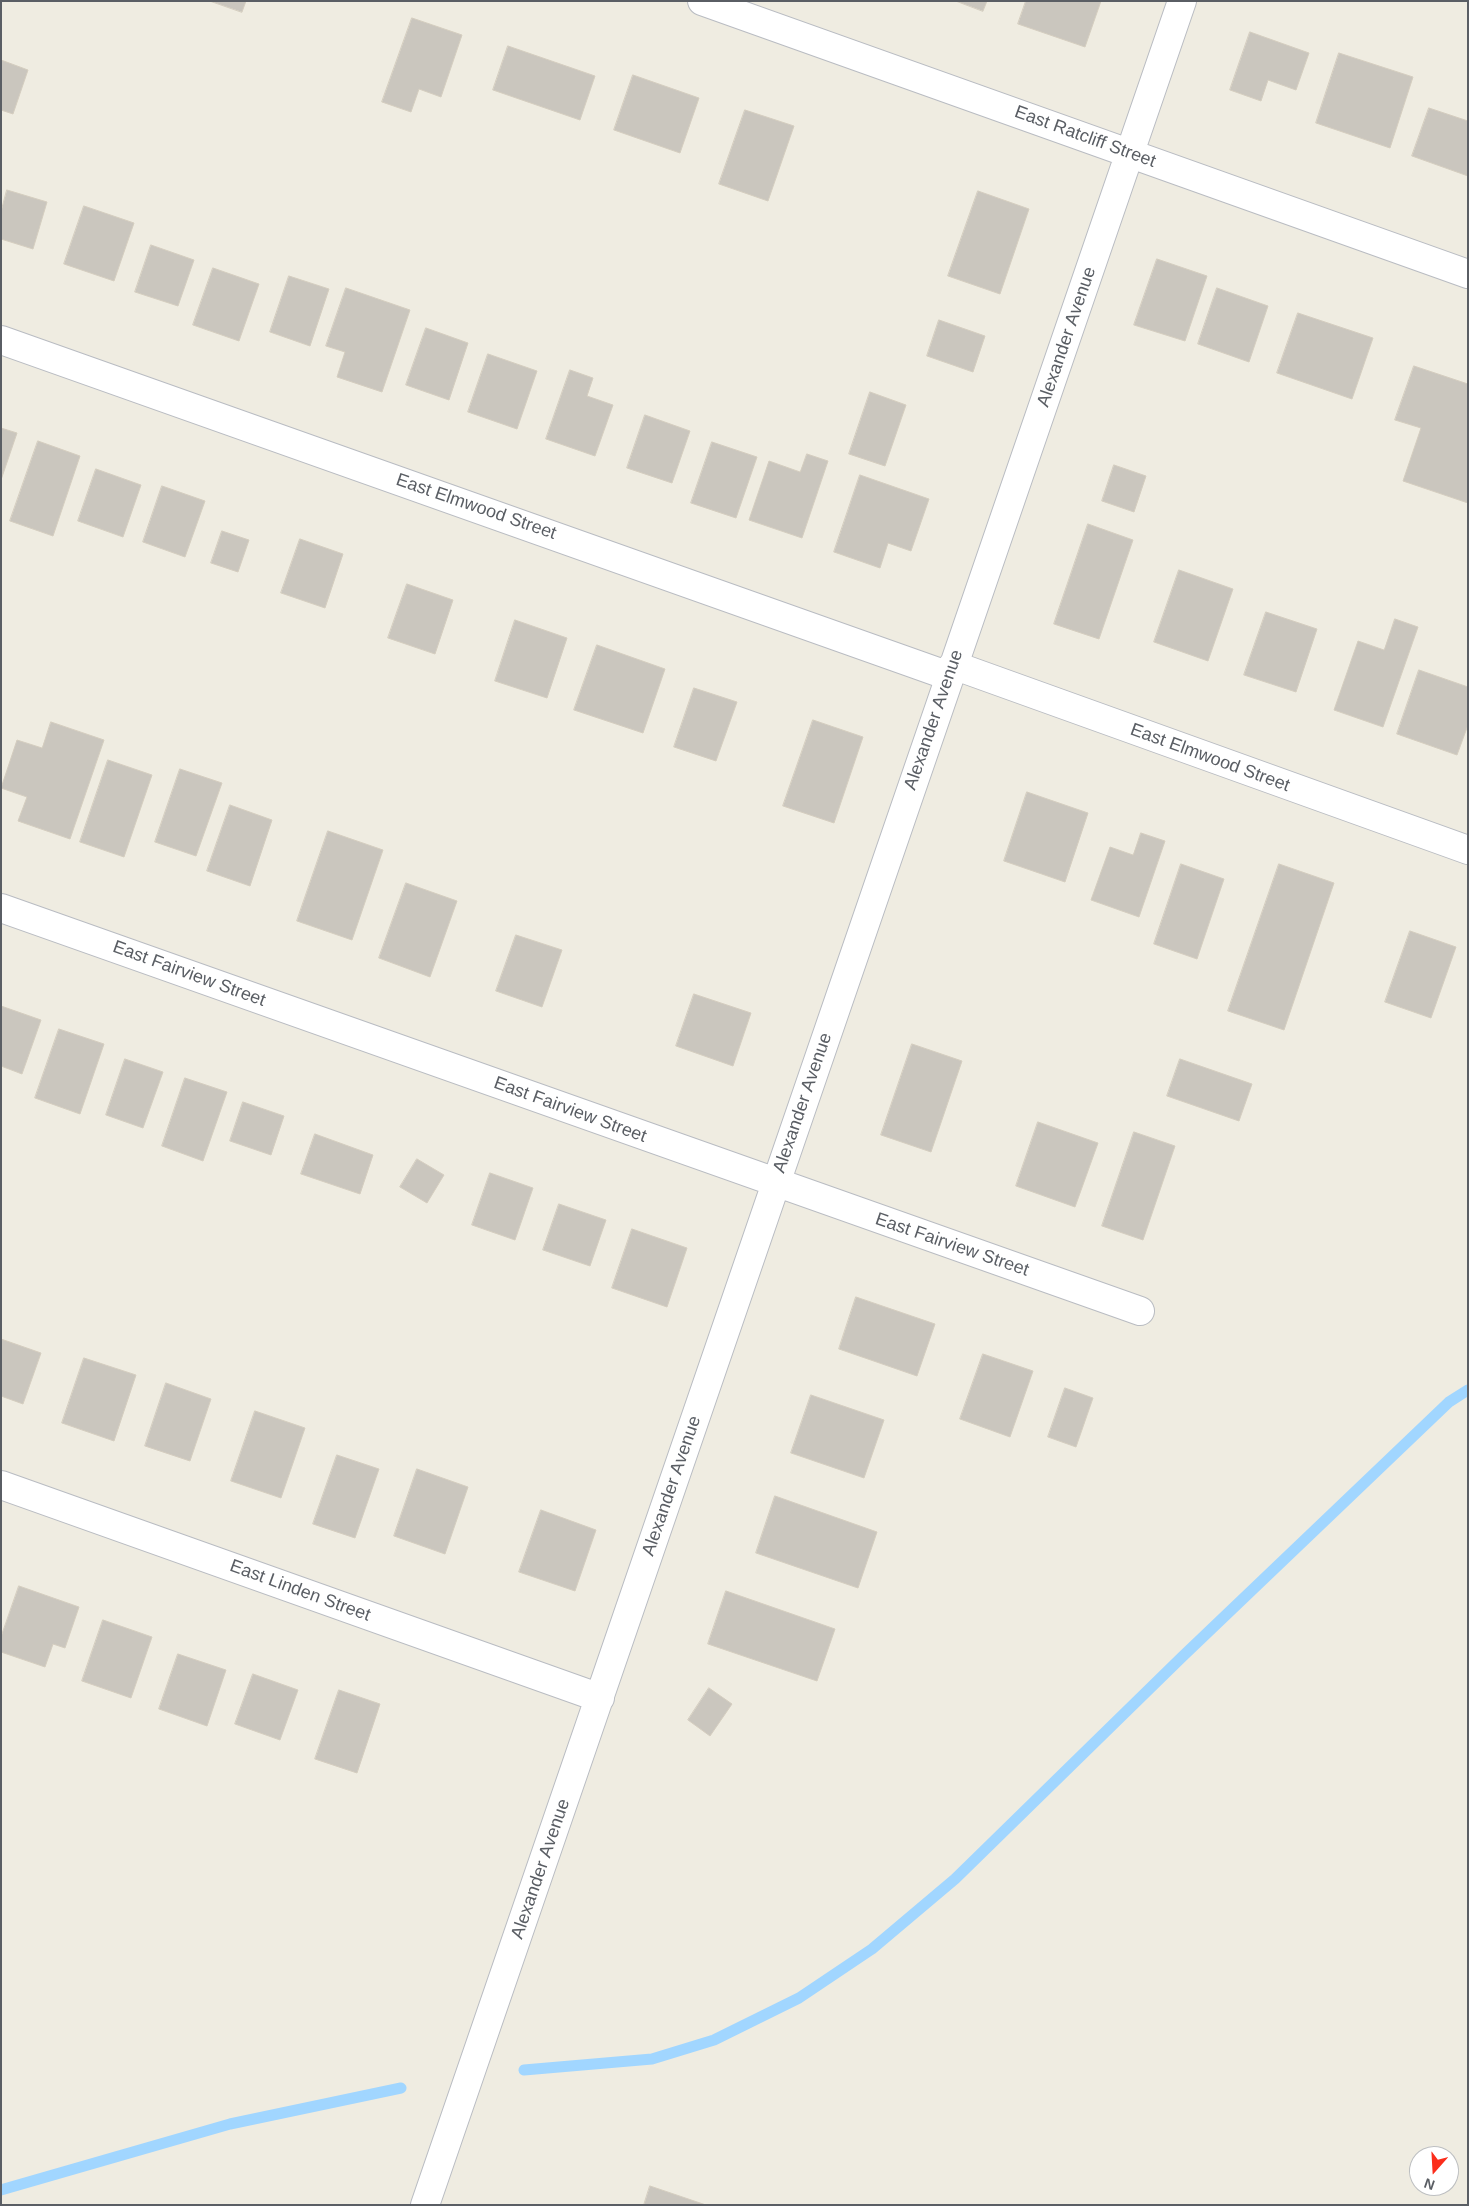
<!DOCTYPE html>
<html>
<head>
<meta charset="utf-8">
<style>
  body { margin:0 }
  #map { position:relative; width:1469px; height:2206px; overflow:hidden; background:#efece1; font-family:Arial,sans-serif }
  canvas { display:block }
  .frame { position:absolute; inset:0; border:2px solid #5a5e64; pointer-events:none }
  .north { position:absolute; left:1409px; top:2146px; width:50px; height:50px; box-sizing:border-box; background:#fff; border:1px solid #bdbfc1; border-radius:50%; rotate:199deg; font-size:14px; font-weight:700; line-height:20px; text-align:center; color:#5a5e64 }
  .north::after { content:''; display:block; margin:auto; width:18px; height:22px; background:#fb2d1b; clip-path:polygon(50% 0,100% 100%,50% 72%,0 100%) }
</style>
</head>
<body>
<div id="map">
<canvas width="1469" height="2206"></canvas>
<div class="frame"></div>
<div class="north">N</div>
</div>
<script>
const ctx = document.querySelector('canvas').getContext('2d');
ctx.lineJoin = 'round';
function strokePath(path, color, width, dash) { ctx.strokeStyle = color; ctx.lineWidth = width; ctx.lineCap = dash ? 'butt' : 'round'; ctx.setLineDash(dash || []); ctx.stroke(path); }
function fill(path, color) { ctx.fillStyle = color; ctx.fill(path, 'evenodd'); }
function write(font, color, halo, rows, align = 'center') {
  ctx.font = font + ' Arial,sans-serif'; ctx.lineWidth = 4.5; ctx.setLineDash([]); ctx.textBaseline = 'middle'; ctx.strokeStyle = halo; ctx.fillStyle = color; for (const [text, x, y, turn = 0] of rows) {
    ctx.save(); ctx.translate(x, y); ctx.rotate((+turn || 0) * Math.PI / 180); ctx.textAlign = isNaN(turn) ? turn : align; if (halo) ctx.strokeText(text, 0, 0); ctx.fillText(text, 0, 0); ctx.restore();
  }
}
strokePath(new Path2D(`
  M524 2070 652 2059 714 2040 799 1998 872 1949 955 1879 1182 1657 1449 1402 1468 1390
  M1 2190 230 2124 401 2088`), '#a1d6ff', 11);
const building = new Path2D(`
  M210 1H246L242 12Z
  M956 1H987L983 11Z
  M1026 1H1101L1085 47 1018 24Z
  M412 18 462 35 441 97 419 89 411 112 382 102Z
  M1250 32 1309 53 1296 90 1268 80 1261 101 1230 90Z
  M508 46 595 76 580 120 493 90Z
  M1339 53 1413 77 1390 148 1316 123Z
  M1 60 28 70 13 114 1 110Z
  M633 75 699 98 680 153 614 130Z
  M1429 108 1468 121V176L1412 156Z
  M745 110 794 126 768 201 719 184Z
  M7 190 47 202 33 249 1 239V212Z
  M978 191 1029 209 1000 294 948 276Z
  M84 206 134 223 114 281 64 264Z
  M151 245 194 260 178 306 135 292Z
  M1157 259 1207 276 1185 341 1134 325Z
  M213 268 259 284 239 341 193 325Z
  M289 276 329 289 310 346 270 332Z
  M346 288 410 310 382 392 337 377 345 352 326 346Z
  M1217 288 1268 306 1249 362 1198 344Z
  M1298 313 1373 338 1352 399 1277 373Z
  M939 320 985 336 973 372 927 356Z
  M426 328 468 343 449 400 406 385Z
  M488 354 537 371 517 429 468 412Z
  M1414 366 1468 384V503L1403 481 1421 428 1395 420Z
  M570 370 593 378 587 396 613 405 595 456 546 439Z
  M870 392 906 405 885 466 849 454Z
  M645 415 690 431 672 483 627 468Z
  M1 428 17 433 1 480Z
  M38 441 80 456 53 536 10 521Z
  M712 442 757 457 736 518 691 503Z
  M807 454 828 461 802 538 749 520 769 461 800 472Z
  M1114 465 1146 476 1134 512 1102 501Z
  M96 469 141 485 123 537 78 521Z
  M860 475 929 499 911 551 888 543 880 568 834 552Z
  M162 486 205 501 185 557 143 542Z
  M1088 524 1133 540 1099 639 1054 624Z
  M222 531 249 540 238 572 211 563Z
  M300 539 343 554 325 608 281 593Z
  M1179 570 1233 589 1208 661 1154 642Z
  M407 584 453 600 435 654 388 638Z
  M1266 612 1317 629 1296 692 1244 675Z
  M1395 619 1418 627 1383 727 1334 710 1358 641 1384 650Z
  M515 620 567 638 547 698 495 681Z
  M597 645 665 669 643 733 574 710Z
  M1419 670 1468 687V725L1457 755 1397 734Z
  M694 688 737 702 716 761 674 747Z
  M813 720 863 737 834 823 783 806Z
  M51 722 104 740 70 839 18 821 27 797 1 788 17 740 42 748Z
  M108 760 152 775 124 857 80 842Z
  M180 769 222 783 196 856 155 842Z
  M1027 792 1088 813 1065 882 1004 861Z
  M230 805 272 820 250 886 207 871Z
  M328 831 383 850 352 940 297 921Z
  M1141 833 1165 841 1139 917 1091 900 1110 847 1133 855Z
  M1181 864 1224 879 1197 959 1154 944Z
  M1279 864 1334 883 1284 1030 1228 1011Z
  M406 883 457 901 430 977 379 958Z
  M1410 931 1456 947 1431 1018 1385 1002Z
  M516 935 562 950 542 1007 496 991Z
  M694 994 751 1013 733 1066 676 1046Z
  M1 1006 41 1020 22 1074 1 1066Z
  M59 1029 104 1044 80 1114 35 1098Z
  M912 1044 962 1061 931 1152 881 1135Z
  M125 1059 163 1072 143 1128 106 1115Z
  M1180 1059 1252 1084 1239 1121 1167 1096Z
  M185 1078 227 1092 203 1161 162 1146Z
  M243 1102 284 1116 271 1155 230 1141Z
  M1038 1122 1098 1143 1075 1207 1016 1186Z
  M1134 1132 1175 1146 1143 1240 1102 1226Z
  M315 1134 373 1155 360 1194 301 1174Z
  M417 1159 444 1175 427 1203 400 1187Z
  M490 1173 533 1188 515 1240 472 1225Z
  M559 1204 606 1220 590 1266 543 1250Z
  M632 1229 687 1248 667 1307 612 1288Z
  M856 1297 935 1324 917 1376 839 1349Z
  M1 1339 41 1353 23 1404 1 1396Z
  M983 1354 1033 1371 1010 1437 960 1419Z
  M84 1358 136 1375 114 1441 62 1423Z
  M166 1383 211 1399 190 1461 145 1446Z
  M1065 1388 1093 1398 1076 1447 1048 1437Z
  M811 1395 884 1420 864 1478 791 1453Z
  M255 1411 305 1428 281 1498 231 1481Z
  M337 1455 379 1469 355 1538 313 1524Z
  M417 1469 468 1487 445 1554 394 1536Z
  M775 1496 877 1532 858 1588 756 1553Z
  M541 1510 596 1530 575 1591 519 1572Z
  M19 1586 79 1607 65 1648 53 1644 45 1667 1 1652V1637Z
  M726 1591 835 1629 817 1681 708 1644Z
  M103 1620 152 1637 131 1698 82 1681Z
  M178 1654 226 1670 207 1726 159 1709Z
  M253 1674 298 1690 280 1740 235 1724Z
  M709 1688 732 1704 710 1736 688 1720Z
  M339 1690 380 1704 357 1773 315 1759Z
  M650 2186 706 2205H644Z`);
fill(building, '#cac6be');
strokePath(building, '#d4cdbf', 1);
const street = new Path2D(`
  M702 1 1468 274
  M1 340 949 676
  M953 665 1468 850
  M1 908 1140 1311
  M1 1485 600 1698
  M425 2205 1182 1`);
strokePath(street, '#b9bcc2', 30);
strokePath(street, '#fff', 28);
write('18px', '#5a5e64', '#fff', [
  ["East Ratcliff Street",1085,137,20],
  ["Alexander Avenue",1067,337,-71],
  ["East Elmwood Street",476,507,19],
  ["Alexander Avenue",934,720,-71],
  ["East Elmwood Street",1210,758,20],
  ["East Fairview Street",189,974,20],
  ["Alexander Avenue",803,1103,-71],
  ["East Fairview Street",570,1110,20],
  ["East Fairview Street",952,1245,19],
  ["Alexander Avenue",672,1486,-71],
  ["East Linden Street",300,1591,20],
  ["Alexander Avenue",541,1869,-71]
]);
</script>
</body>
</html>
